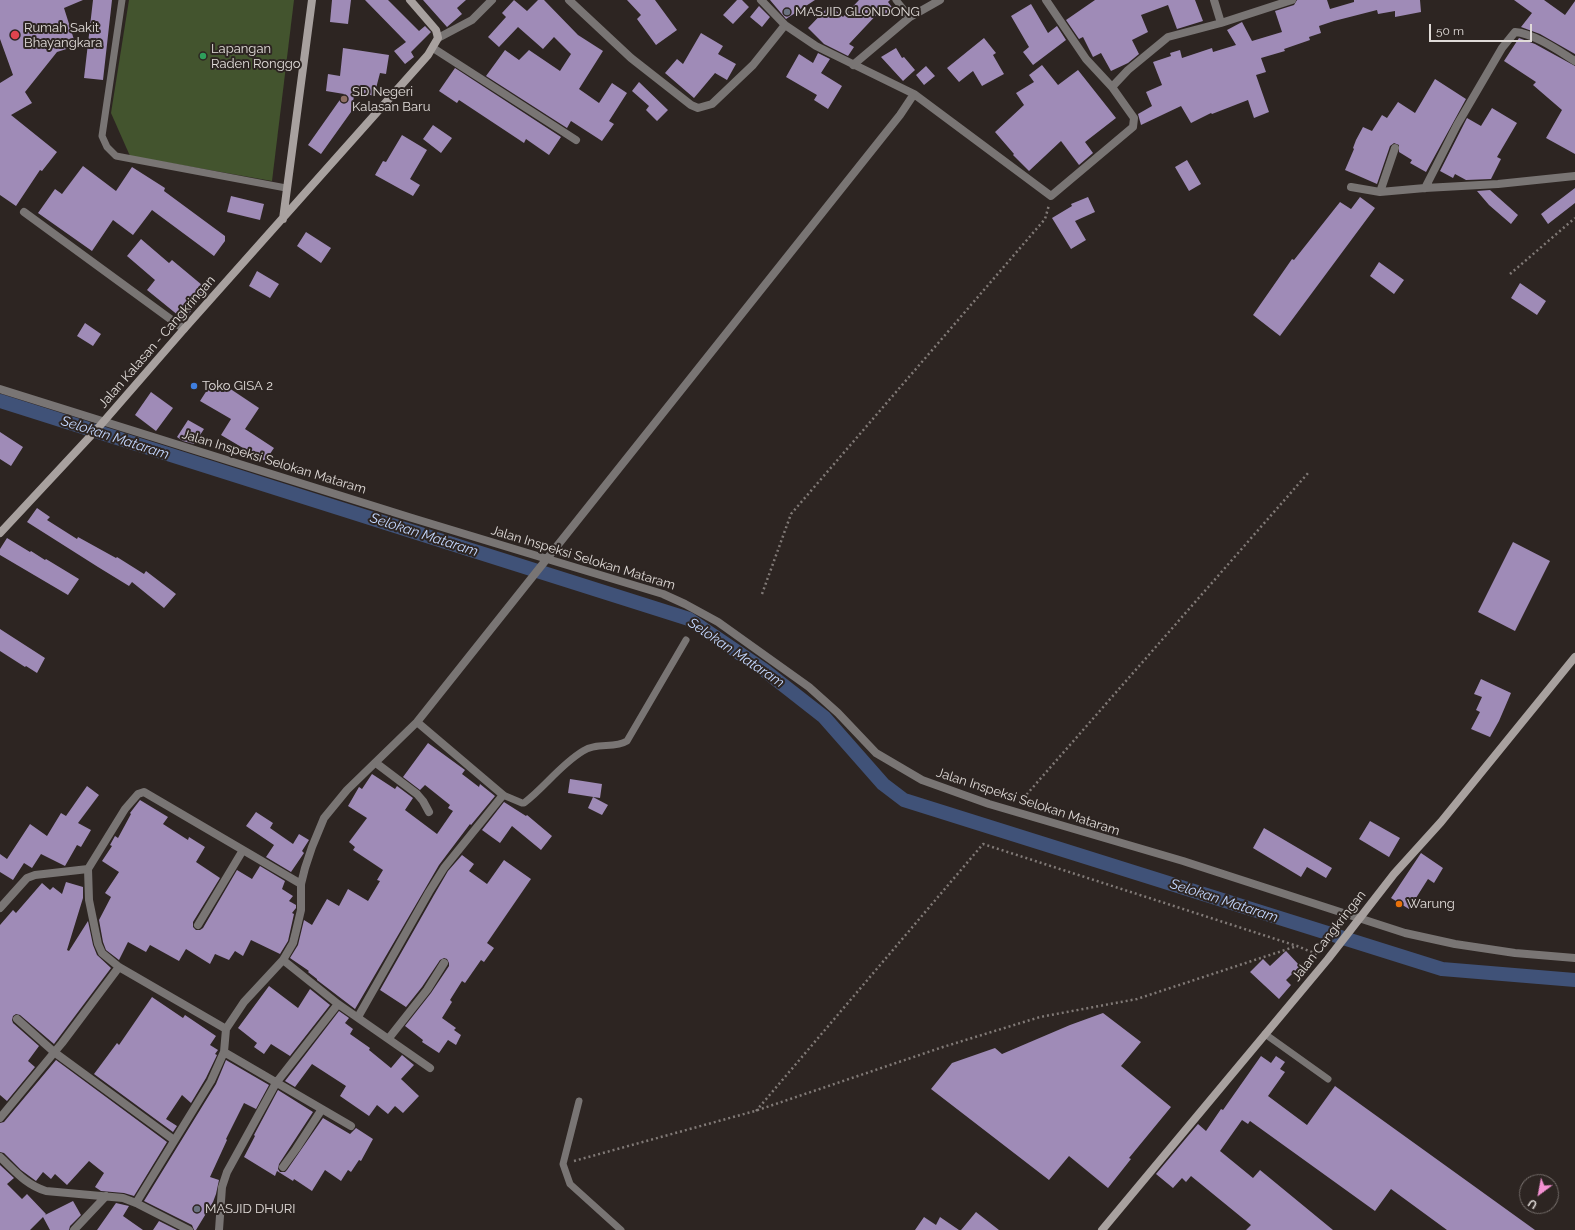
<!DOCTYPE html>
<html>
<head>
<meta charset="utf-8">
<style>
  body { margin:0 }
  #map { position:relative; width:1575px; height:1230px; overflow:hidden; background:#2d2522; font-family:Raleway,sans-serif }
  canvas { display:block }
  .north { position:absolute; left:1519px; top:1174px; width:40px; height:40px; box-sizing:border-box; background:#2d2522; border:1px solid #756e6b; border-radius:50%; rotate:212deg; font-size:11px; font-weight:700; line-height:16px; text-align:center; color:#e0dbd8 }
  .north::after { content:''; display:block; margin:auto; width:14px; height:18px; background:#f491d3; clip-path:polygon(50% 0,100% 100%,50% 72%,0 100%) }
  .scale { position:absolute; left:1429px; top:24px; width:103px; height:18px; box-sizing:border-box; border:2px solid #e0dbd8; border-top:0; padding-left:5px; font-size:12px; line-height:14px; white-space:nowrap; color:#e0dbd8; -webkit-text-stroke:3px #2d2522; paint-order:stroke }
</style>
</head>
<body>
<div id="map">
<canvas width="1575" height="1230"></canvas>
<div class="north">U</div>
<div class="scale">50 m</div>
</div>
<script>
const ctx = document.querySelector('canvas').getContext('2d');
ctx.lineJoin = 'round';
function fill(path, color) { ctx.fillStyle = color; ctx.fill(path, 'evenodd'); }
function strokePath(path, color, width, dash) { ctx.strokeStyle = color; ctx.lineWidth = width; ctx.lineCap = dash ? 'butt' : 'round'; ctx.setLineDash(dash || []); ctx.stroke(path); }
function write(font, color, halo, rows, align = 'center') {
  ctx.font = font + ' Raleway,sans-serif'; ctx.lineWidth = 4; ctx.setLineDash([]); ctx.textBaseline = 'middle'; ctx.strokeStyle = halo; ctx.fillStyle = color; for (const [text, x, y, turn = 0] of rows) {
    ctx.save(); ctx.translate(x, y); ctx.rotate((+turn || 0) * Math.PI / 180); ctx.textAlign = isNaN(turn) ? turn : align; if (halo) ctx.strokeText(text, 0, 0); ctx.fillText(text, 0, 0); ctx.restore();
  }
}
fill(new Path2D(`
  M129 0H294L272 181 130 156 111 113Z`), '#43542e');
strokePath(new Path2D(`
  M0 401 689 619 764 670 824 717 883 784 904 800 1442 969 1575 980`), '#405278', 14);
fill(new Path2D(`
  M0 0H83L64 8 76 46 57 52 25 92 32 103 11 115 57 152 42 171 40 170 16 206 0 195V83L13 75 0 39Z
  M93 0H112L103 80 84 78Z
  M332 0H351L348 24 330 22Z
  M365 0H388L419 31 425 26 431 32 411 52 414 57 405 64 394 51 406 42Z
  M423 0H466L457 8 462 14 447 27Z
  M514 0 527 11 538 0H544L578 35 603 51 579 89 599 103 612 83 627 93 609 121 614 124 602 141 571 121 567 128 486 76 505 50 519 60 529 50 560 71 571 54 554 37 543 49 518 27 499 47 488 37 506 17 502 13Z
  M627 0H655L677 30 656 45 637 19 641 15Z
  M737 0H742L749 7 733 24 723 15Z
  M770 0H815L786 19Z
  M859 0H890L888 2 894 10 885 16 881 10 849 44 854 47 848 56 824 44 808 28 830 5 843 17Z
  M1095 0H1195L1203 21 1177 29 1168 5 1141 15 1148 32 1132 40 1139 54 1128 63 1111 71 1101 53 1093 57 1083 37 1079 39 1066 20Z
  M1297 0H1327L1330 9 1354 2V0H1420L1421 12 1395 17V11L1378 14 1377 10 1334 21 1319 26 1321 33 1309 37 1310 40 1284 49 1285 51 1261 58 1266 72 1256 75 1269 112 1254 118 1248 100 1212 114 1211 113 1191 123 1181 106 1141 125 1138 114 1152 106 1146 92 1162 85 1153 62 1171 56 1170 53 1180 50 1182 58 1212 48 1213 52 1236 45 1227 30 1242 22 1252 41 1282 32 1275 11 1294 5Z
  M1514 0H1544L1565 15 1575 1V54L1540 34 1521 27 1532 13Z
  M1031 4 1048 33 1057 26 1066 40 1033 65 1023 52 1029 47 1011 16Z
  M759 6 770 17 762 27 750 17Z
  M701 33 723 46 718 54 736 64 727 80 715 73 694 98 665 73 677 59 683 64Z
  M984 38 996 53 993 55 1004 74 982 86 973 71 959 82 947 68Z
  M1519 38 1535 44 1575 66V154L1546 138 1562 110 1533 85 1536 82 1504 61Z
  M343 48 389 55 386 74 380 73 374 96 355 91 351 112 321 154 308 145 344 94 326 91 328 74 340 76Z
  M896 48 902 58 904 57 915 70 903 81 881 57Z
  M818 53 830 59 821 73 842 86 828 109 814 100 817 95 786 77 799 54 813 63Z
  M1042 65 1058 85 1078 70 1116 118 1085 142 1093 153 1079 165 1061 141 1029 171 1013 155 1014 154 995 132 1024 105 1016 93 1034 82 1029 75Z
  M926 66 935 76 924 85 916 75Z
  M455 68 561 137 549 155 526 139 524 143 459 100 457 103 439 91Z
  M1435 79 1466 99 1426 172 1410 163 1412 160 1399 152V145L1394 143 1390 146 1377 184 1345 170 1354 149 1353 148 1356 140 1363 127 1372 131 1382 115 1387 118 1398 102 1415 113Z
  M639 82 668 110 657 121 646 110 649 106 632 91Z
  M1492 108 1517 123 1497 157 1501 159 1491 179 1466 180 1455 174 1453 178 1440 171 1467 118 1481 126Z
  M433 125 452 138 441 153 423 139Z
  M402 135 427 150 410 179 420 185 413 196 375 175 383 161 386 162Z
  M1187 160 1201 184 1189 191 1175 167Z
  M83 166 116 191 132 167 165 188 164 191 225 236V241L214 256 152 210 133 235 113 220 92 251 38 213 55 189 62 194Z
  M1575 188V203L1548 224 1541 214Z
  M1490 190 1518 215 1511 224 1489 205 1477 191Z
  M231 196 264 204 260 220 227 212Z
  M1088 197 1095 212 1075 221 1086 240 1071 249 1052 218 1072 206 1071 204Z
  M1360 197 1375 208 1280 336 1253 315 1292 259 1294 260 1340 202 1351 209Z
  M306 232 331 248 321 263 297 246Z
  M141 239 169 263 172 260 208 290 184 320 147 290 155 280 127 256Z
  M1379 262 1404 280 1394 294 1370 276Z
  M257 271 279 284 270 298 249 286Z
  M1520 283 1546 301 1537 315 1511 298Z
  M85 323 101 334 93 346 77 336Z
  M211 384 219 390 223 384 259 408 245 429 274 448 265 461 221 435 231 419 200 401Z
  M151 392 173 408 156 431 135 415Z
  M188 420 204 429 194 444 183 441 177 437Z
  M0 432 23 447 11 466 0 459Z
  M37 508 50 517 47 520 77 539 78 537 116 558 117 557 144 574 146 571 176 594 164 608 132 582 129 586 98 567 27 522Z
  M7 538 30 552 31 551 45 560 46 559 79 579 68 595 0 555V549Z
  M1513 542 1550 561 1515 631 1478 612Z
  M0 629 45 658 37 673 26 666 25 667 0 651Z
  M1481 679 1511 693 1499 721 1490 737 1471 729 1480 712 1476 710 1482 697 1474 694Z
  M428 743 465 770 462 774 479 787 480 784 495 796 471 825 470 824 439 865 355 1009 317 980V979L308 972 309 971 290 958 298 945 304 920 312 925 327 899 339 906 348 889 368 901 380 881 377 880 383 870 353 850 355 847 349 842 367 818 348 806 359 787 362 789 372 774 395 789 397 786 413 798 405 810 437 834 453 811 448 808 450 805 425 785 420 790 403 777Z
  M570 779 602 784 600 798 568 793Z
  M87 786 99 795 78 823 91 830 81 847 77 845 65 866 41 854 32 868 24 863 13 880 0 872V854L7 859 30 824 47 836 61 813 66 816Z
  M593 797 608 805 602 815 588 808Z
  M140 800 168 817 163 824 188 840 189 837 205 847 196 862 220 878 193 922V927L196 930H200L203 928 237 870 252 879 260 866 285 881 282 889 293 896 289 901 296 905V908L292 913 294 914 288 941 280 954 251 940 243 956 235 951 229 960 215 954 210 964 186 949 179 961 150 945 146 952 128 942 119 960 106 950 103 942 99 920 111 897 105 893 119 872 102 861 112 846 110 845 115 836 118 838 131 814 130 813Z
  M504 802 526 816 527 815 552 836 541 850 512 826 500 843 482 830Z
  M256 812 273 823 270 828 293 844 299 834 309 840 302 851 304 853 291 872 266 857 274 845 246 826Z
  M1370 821 1400 838 1389 857 1359 839Z
  M1264 828 1332 868 1326 878 1307 867 1301 877 1253 848Z
  M1421 853 1443 868 1434 883 1428 879 1409 909 1391 898Z
  M462 855 474 864 469 871 487 884 504 860 531 879 487 943 494 948 484 962 481 960 465 983 462 981 450 1000 452 1002 442 1018 456 1028 454 1030 461 1035 456 1045 448 1040 439 1053 422 1042 423 1040 405 1026 431 993 449 966V963L447 959 444 958 440 960 422 987 406 1007 380 990 434 895 448 871Z
  M66 882 83 887V898L67 950 69 951 88 921 93 945 97 955 111 968 54 1044 20 1015 16 1014 13 1016 12 1020 13 1023 39 1046 28 1061 35 1067 7 1101 0 1095V925L13 910 16 913 42 883 50 890 53 887 62 894Z
  M1286 951 1300 966 1286 980 1291 985 1279 999 1250 972 1263 959 1270 966Z
  M269 986 298 1008 310 989 330 1005 290 1056 271 1044 264 1054 254 1047 257 1043 238 1028Z
  M152 997 183 1018 185 1015 216 1036 210 1045 218 1050 215 1054 217 1055 206 1078 191 1103 182 1095 166 1119 177 1126 173 1132 94 1074 117 1043 119 1045Z
  M339 1011 349 1018 345 1023 353 1029 350 1034 370 1048 369 1050 391 1068 402 1055 414 1065 401 1079 419 1096 403 1113 395 1106 388 1114 377 1105 369 1116 340 1096 346 1086 312 1064 295 1087 285 1081Z
  M1103 1013 1141 1042 1121 1066 1171 1107 1129 1158 1131 1159 1108 1188 1069 1156 1049 1180 931 1089 952 1063 995 1048 1002 1054 1070 1025Z
  M1261 1056 1271 1063 1276 1056 1285 1062 1280 1069 1285 1072 1268 1096 1307 1125 1335 1086 1535 1230H1447L1391 1189 1375 1211 1250 1121 1248 1124 1242 1120 1220 1151 1253 1178 1260 1170 1333 1230H1246L1251 1225 1191 1176 1186 1182 1182 1178 1173 1188 1156 1174 1198 1124 1206 1131 1221 1109 1223 1110Z
  M56 1060 167 1142 134 1196 124 1193 101 1191 95 1187 104 1173 89 1161 67 1185 55 1174 51 1179 43 1172 36 1181 21 1170 4 1153 0 1152V1123L4 1122Z
  M226 1060 269 1085 256 1109 244 1103 226 1139 227 1140 210 1177 219 1180 216 1194 213 1202 196 1230H194L192 1225 144 1201 216 1084Z
  M278 1090 313 1112 279 1164 278 1169 280 1172H285L287 1170 323 1118 350 1134 356 1128 373 1139 361 1161 359 1160 351 1172 348 1170 341 1181 325 1170 312 1191 294 1179 293 1181 277 1171 275 1176 244 1157 255 1136 254 1135Z
  M0 1165 14 1178 7 1184 22 1199 27 1194 46 1214 45 1215 73 1201 81 1215 70 1226 69 1230H50L43 1217 30 1230H0Z
  M116 1203 129 1206 123 1216 143 1230H97Z
  M976 1212 999 1230H961Z
  M924 1217 936 1225 940 1217 959 1230H915Z
  M159 1221 177 1230H153Z`), '#9f8bb7');
strokePath(new Path2D(`
  M1510 274 1575 218
  M762 594 791 514 1045 219 1049 205
  M1020 802 1309 472
  M756 1111 983 844 1297 946 1319 955
  M574 1161 755 1111 943 1047 1040 1017 1137 999 1297 946`), '#817a77', 2.5, [2, 3]);
strokePath(new Path2D(`
  M122 0 102 136 107 147 116 156 286 188
  M896 0 910 17
  M503 795 522 803H524C545 787 560 765 583 751 597 742 614 749 627 741L686 640
  M1265 1034 1328 1079
  M579 1101 563 1164 570 1184 621 1230`), '#797574', 7);
strokePath(new Path2D(`
  M569 0 631 58 691 105 698 108 712 104 753 65 785 25
  M761 0 785 25 816 46 914 94 1051 196 1133 127 1134 118 1112 87 1128 70 1168 37 1221 23 1292 0
  M1046 0 1086 59 1112 87
  M1214 0 1221 23
  M438 38 472 20 492 0
  M433 48 576 140
  M853 65 910 17 940 0
  M1351 187 1380 192 1425 188 1498 184 1575 176
  M1425 188 1457 125 1502 48 1515 32C1533 33 1559 51 1575 61
  M1380 192 1395 148
  M24 212 184 329
  M0 389 412 518 663 594 685 604 718 622 809 687 838 713 876 753 922 780 989 804 1183 861 1405 933 1455 944 1515 953 1575 958
  M376 763 417 794 423 801 429 812
  M0 908 27 878 35 875 88 869
  M198 925 243 850
  M283 960 338 1004 430 1068
  M358 1017 429 892 444 868 503 795 417 722
  M17 1019 54 1052 174 1140
  M226 1029 119 967 102 953 98 944 89 900 88 869 125 809 138 794 144 792 301 884
  M389 1038 427 990 444 963
  M224 1052 351 1126
  M0 1118 62 1043 119 967
  M0 1157C15 1171 26 1185 46 1191L123 1198 136 1203 189 1230
  M283 1167 296 1149 322 1109
  M136 1203 211 1081 224 1052 226 1029 244 1002 283 960 293 943 296 931 301 910V884L305 868 312 847 324 818 347 790 417 722 900 115 914 94
  M74 1230 106 1196
  M219 1230 222 1187 227 1172 276 1083 338 1004`), '#797574', 8);
strokePath(new Path2D(`
  M283 219 312 0
  M0 533 98 428 184 329 428 55 438 38 436 30 410 0
  M1102 1230 1328 959 1394 874 1441 822 1575 657`), '#a8a19f', 8);
for (const [x, y, r, color] of [
  [787,12,4,"#6b7280"],
  [15,35,5,"#e0444e"],
  [203,56,4,"#2e9e5b"],
  [344,99,4,"#8d6e63"],
  [194,386,4,"#3f7fe0"],
  [1399,904,4,"#e8710a"],
  [197,1209,4,"#6b7280"]
]) { const dot = new Path2D(); dot.arc(x, y, r, 0, 2 * Math.PI); ctx.fillStyle = color; ctx.fill(dot); strokePath(dot, '#2d2522', 1.5); }
write('13px', '#e0dbd8', '#2d2522', [
  ["MASJID GLONDONG",795,12],
  ["Rumah Sakit",24,28],
  ["Bhayangkara",24,43],
  ["Lapangan",211,49],
  ["Raden Ronggo",211,64],
  ["SD Negeri",352,92],
  ["Kalasan Baru",352,107],
  ["Toko GISA 2",202,386],
  ["Warung",1407,904],
  ["MASJID DHURI",205,1209]
], 'left');
write('13px', '#e0dbd8', '#2d2522', [
  ["Jalan Kalasan - Cangkringan",157,342,-49],
  ["Jalan Inspeksi Selokan Mataram",274,462,17],
  ["Jalan Inspeksi Selokan Mataram",583,558,17],
  ["Jalan Inspeksi Selokan Mataram",1028,802,18],
  ["Jalan Cangkringan",1329,936,-52]
]);
write('italic 14px', '#c3d6fd', '#2d2522', [
  ["Selokan Mataram",115,438,18],
  ["Selokan Mataram",424,535,18],
  ["Selokan Mataram",736,653,34],
  ["Selokan Mataram",1224,901,18]
]);
</script>
</body>
</html>
